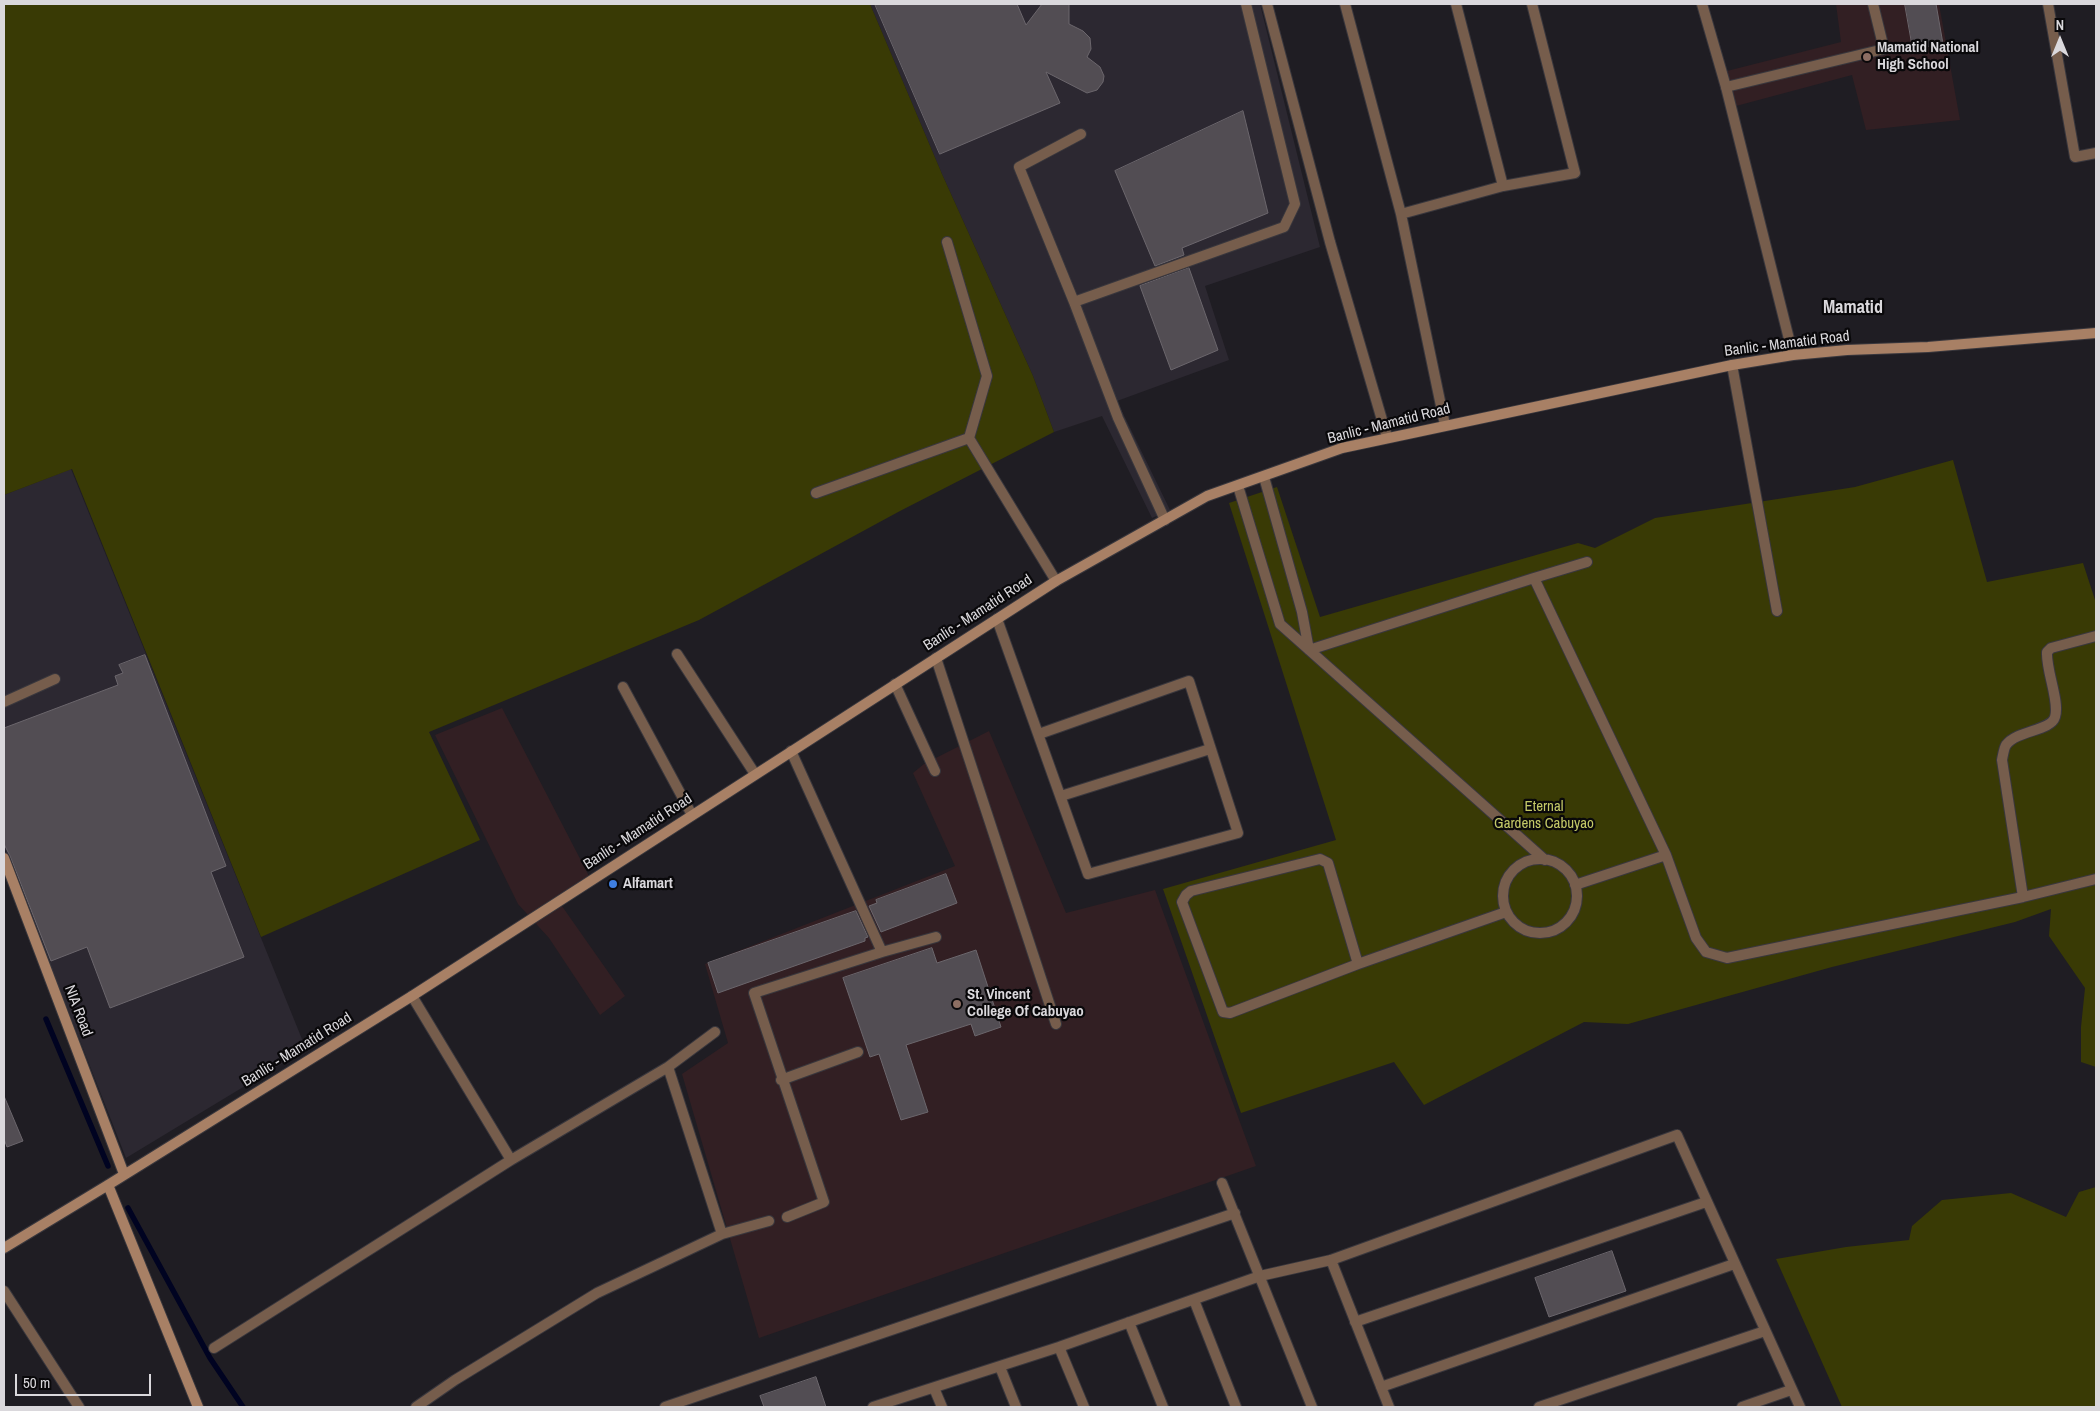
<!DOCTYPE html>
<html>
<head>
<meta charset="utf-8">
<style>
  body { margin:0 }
  #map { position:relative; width:2100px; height:1411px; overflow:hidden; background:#1f1d23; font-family:"Archivo Narrow",sans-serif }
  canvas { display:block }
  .frame { position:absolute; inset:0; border:5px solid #dad8dc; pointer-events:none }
  .north { position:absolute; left:2035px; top:15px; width:50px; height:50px; -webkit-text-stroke:4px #09080a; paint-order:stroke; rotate:0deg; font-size:14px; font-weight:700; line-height:20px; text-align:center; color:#dad8dc }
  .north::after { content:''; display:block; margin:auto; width:18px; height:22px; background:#dad8dc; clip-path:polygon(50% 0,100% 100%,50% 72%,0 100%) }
  .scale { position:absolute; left:15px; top:1374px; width:136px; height:22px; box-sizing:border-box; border:2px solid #dad8dc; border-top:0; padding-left:6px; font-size:15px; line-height:18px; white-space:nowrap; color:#dad8dc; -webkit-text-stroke:4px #09080a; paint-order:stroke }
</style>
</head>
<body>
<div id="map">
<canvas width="2100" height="1411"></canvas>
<div class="frame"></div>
<div class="north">N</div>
<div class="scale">50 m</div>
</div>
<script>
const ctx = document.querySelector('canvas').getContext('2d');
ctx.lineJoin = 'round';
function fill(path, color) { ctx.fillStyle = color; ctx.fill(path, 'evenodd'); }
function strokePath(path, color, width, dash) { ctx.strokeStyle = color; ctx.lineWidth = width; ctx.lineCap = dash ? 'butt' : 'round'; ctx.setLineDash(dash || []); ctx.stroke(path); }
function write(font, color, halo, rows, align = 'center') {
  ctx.font = font + ' "Archivo Narrow",sans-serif'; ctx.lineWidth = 4.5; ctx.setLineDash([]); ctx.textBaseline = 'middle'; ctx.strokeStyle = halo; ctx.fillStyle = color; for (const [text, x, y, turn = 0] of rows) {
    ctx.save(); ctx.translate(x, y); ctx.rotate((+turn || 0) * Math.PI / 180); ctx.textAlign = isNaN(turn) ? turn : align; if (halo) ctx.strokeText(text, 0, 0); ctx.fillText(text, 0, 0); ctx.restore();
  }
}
fill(new Path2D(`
  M870 4H1260L1320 247 1205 286 1229 360 1117 401 1170 510 1152 518 1102 416 1054 432 1033 376 942 174Z
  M71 469 306 1049 126 1158 4 847V495Z`), '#2c2831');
fill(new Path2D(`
  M1836 4H1939L1960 120 1866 130 1852 75 1736 106 1727 71 1841 42Z
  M502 708 590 878 557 899 625 996 600 1015 549 938 518 904 435 735Z
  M989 731 1066 913 1155 890 1256 1166 759 1338 682 1074 728 1043 705 964 955 866 913 773 924 764Z`), '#321f23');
fill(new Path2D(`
  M4 4H870L942 174 1033 376 1054 432 900 511 699 620 429 732 480 840 261 937 72 469 4 495Z
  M1953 460 1987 582 2083 563 2096 603V1067L2081 1062V1027L2085 988 2049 936 2051 909 2015 922 1832 967 1628 1024 1584 1022 1424 1105 1394 1062 1241 1113 1163 889 1336 840 1229 503 1277 487 1320 617 1578 543 1595 548 1655 518 1855 487Z
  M2096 1187V1407H1842L1776 1259 1846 1247 1909 1240 1912 1226 1942 1200 2011 1193 2066 1217 2079 1192Z`), '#393a05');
strokePath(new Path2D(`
  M46 1019 108 1166
  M128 1208 210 1358 243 1407`), '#000321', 5.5);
const building = new Path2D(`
  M875 4H1017L1026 25 1042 4H1069V24L1083 31 1090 38 1091 49 1087 57 1100 67 1104 76 1103 82 1097 90 1087 93 1046 72 1060 103 940 154Z
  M1905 4H1936L1943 44 1913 49Z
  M1243 111 1268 213 1182 248 1184 255 1155 266 1115 171Z
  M1189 268 1218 350 1171 370 1140 286Z
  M145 655 226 866 211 872 244 957 110 1008 87 947 51 961 10 856 4 844V728L118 685 115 676 123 673 119 665Z
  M946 874 957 903 881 932 869 906 877 903 876 900Z
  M856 911 868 937 865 938V941L718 993 708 963Z
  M932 948 937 963 976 950 1001 1027 975 1036 971 1024 906 1045 928 1112 901 1120 879 1054 870 1057 843 978Z
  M4 1096 23 1141 7 1147 4 1139Z
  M1612 1251 1626 1291 1549 1317 1535 1278Z
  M816 1377 826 1407H764L760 1396Z`);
fill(building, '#524d53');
strokePath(building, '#6b666c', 1);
const lane = new Path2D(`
  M1267 4 1330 242 1387 437
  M1726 87 1884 49 1873 4
  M1081 134 1019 167 1074 302 1118 418 1165 520
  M947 242 987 376 969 438
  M1074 302 1284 227 1295 204 1246 4
  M1732 365 1777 611
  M1264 477 1302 612 1309 650
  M1238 486 1280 624 1545 860
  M816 493 969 438 1056 581
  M1534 578 1587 562
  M1309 650 1534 578 1666 855 1575 885
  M936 658 1056 1024
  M895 684 935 771
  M4 702 55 679
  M791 751 882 952
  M1666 855 1696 938 1706 952 1727 958 2023 897 2096 879
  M1503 896a37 37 0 1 1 74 0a37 37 0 1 1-74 0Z
  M2023 897 2002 760C2003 755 2004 748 2006 745 2017 730 2051 731 2055 717 2060 702 2046 671 2047 652L2051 648 2096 636
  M1358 964 1328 863 1320 859 1191 891 1186 895 1182 902 1223 1012 1230 1013 1358 964 1506 912
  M781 1080 858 1052
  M787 1217 824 1202 754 993 882 952 936 937
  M4 1291 79 1407`);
const street = new Path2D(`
  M1345 4 1401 214 1445 425
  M1456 4 1503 186
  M1702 4 1726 87 1793 355
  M2048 4 2075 157 2096 153
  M1401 214 1503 186 1575 173 1532 4
  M997 619 1088 874 1238 833 1189 681 1039 734
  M677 654 755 774
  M623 687 692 815
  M1061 796 1210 749
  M412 996 511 1160
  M668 1067 722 1234
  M1222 1183 1312 1407
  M1331 1260 1389 1407
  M1194 1300 1236 1407
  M1129 1322 1163 1407
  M1355 1322 1706 1202
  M1059 1347 1084 1407
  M214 1348 511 1160 668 1067 715 1032
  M1000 1367 1016 1407
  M1381 1387 1734 1264
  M934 1388 942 1407
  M416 1407 455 1380 597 1293 722 1234 769 1221
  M665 1407 1235 1213
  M873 1407 1059 1347 1260 1276 1331 1260 1677 1135 1800 1407
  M1539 1407 1765 1331
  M1742 1407 1791 1390`);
const secondary = new Path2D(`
  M4 858 124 1174
  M108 1185 198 1407
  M4 1248 108 1185 412 996 1056 581 1207 496 1342 448 1732 365 1793 355 1847 350 1928 347 2096 333`);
strokePath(lane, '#39373d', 12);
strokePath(street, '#39373d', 12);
strokePath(secondary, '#39373d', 12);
strokePath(lane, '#765d4c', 10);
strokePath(street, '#765d4c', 10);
strokePath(secondary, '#a88065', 10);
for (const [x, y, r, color] of [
  [1867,57,5,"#8d6e63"],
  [613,884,5,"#3f7fe0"],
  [957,1004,5,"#8d6e63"]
]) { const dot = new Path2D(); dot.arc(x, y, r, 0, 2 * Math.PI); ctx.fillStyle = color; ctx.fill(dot); strokePath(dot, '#09080a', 2); }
write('bold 15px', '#dad8dc', '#09080a', [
  ["Mamatid National",1877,48],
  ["High School",1877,65],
  ["Alfamart",623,884],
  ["St. Vincent",967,995],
  ["College Of Cabuyao",967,1012]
], 'left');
write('15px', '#dad8dc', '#09080a', [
  ["Banlic - Mamatid Road",1787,344,-7],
  ["Banlic - Mamatid Road",1389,424,-14],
  ["Banlic - Mamatid Road",978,613,-33],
  ["Banlic - Mamatid Road",638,832,-33],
  ["NIA Road",78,1011,69],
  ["Banlic - Mamatid Road",297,1050,-32]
]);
write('15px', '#c4c967', '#09080a', [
  ["Eternal",1544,807],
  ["Gardens Cabuyao",1544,824]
]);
write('bold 18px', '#dad8dc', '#09080a', [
  ["Mamatid",1853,308]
]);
</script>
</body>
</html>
